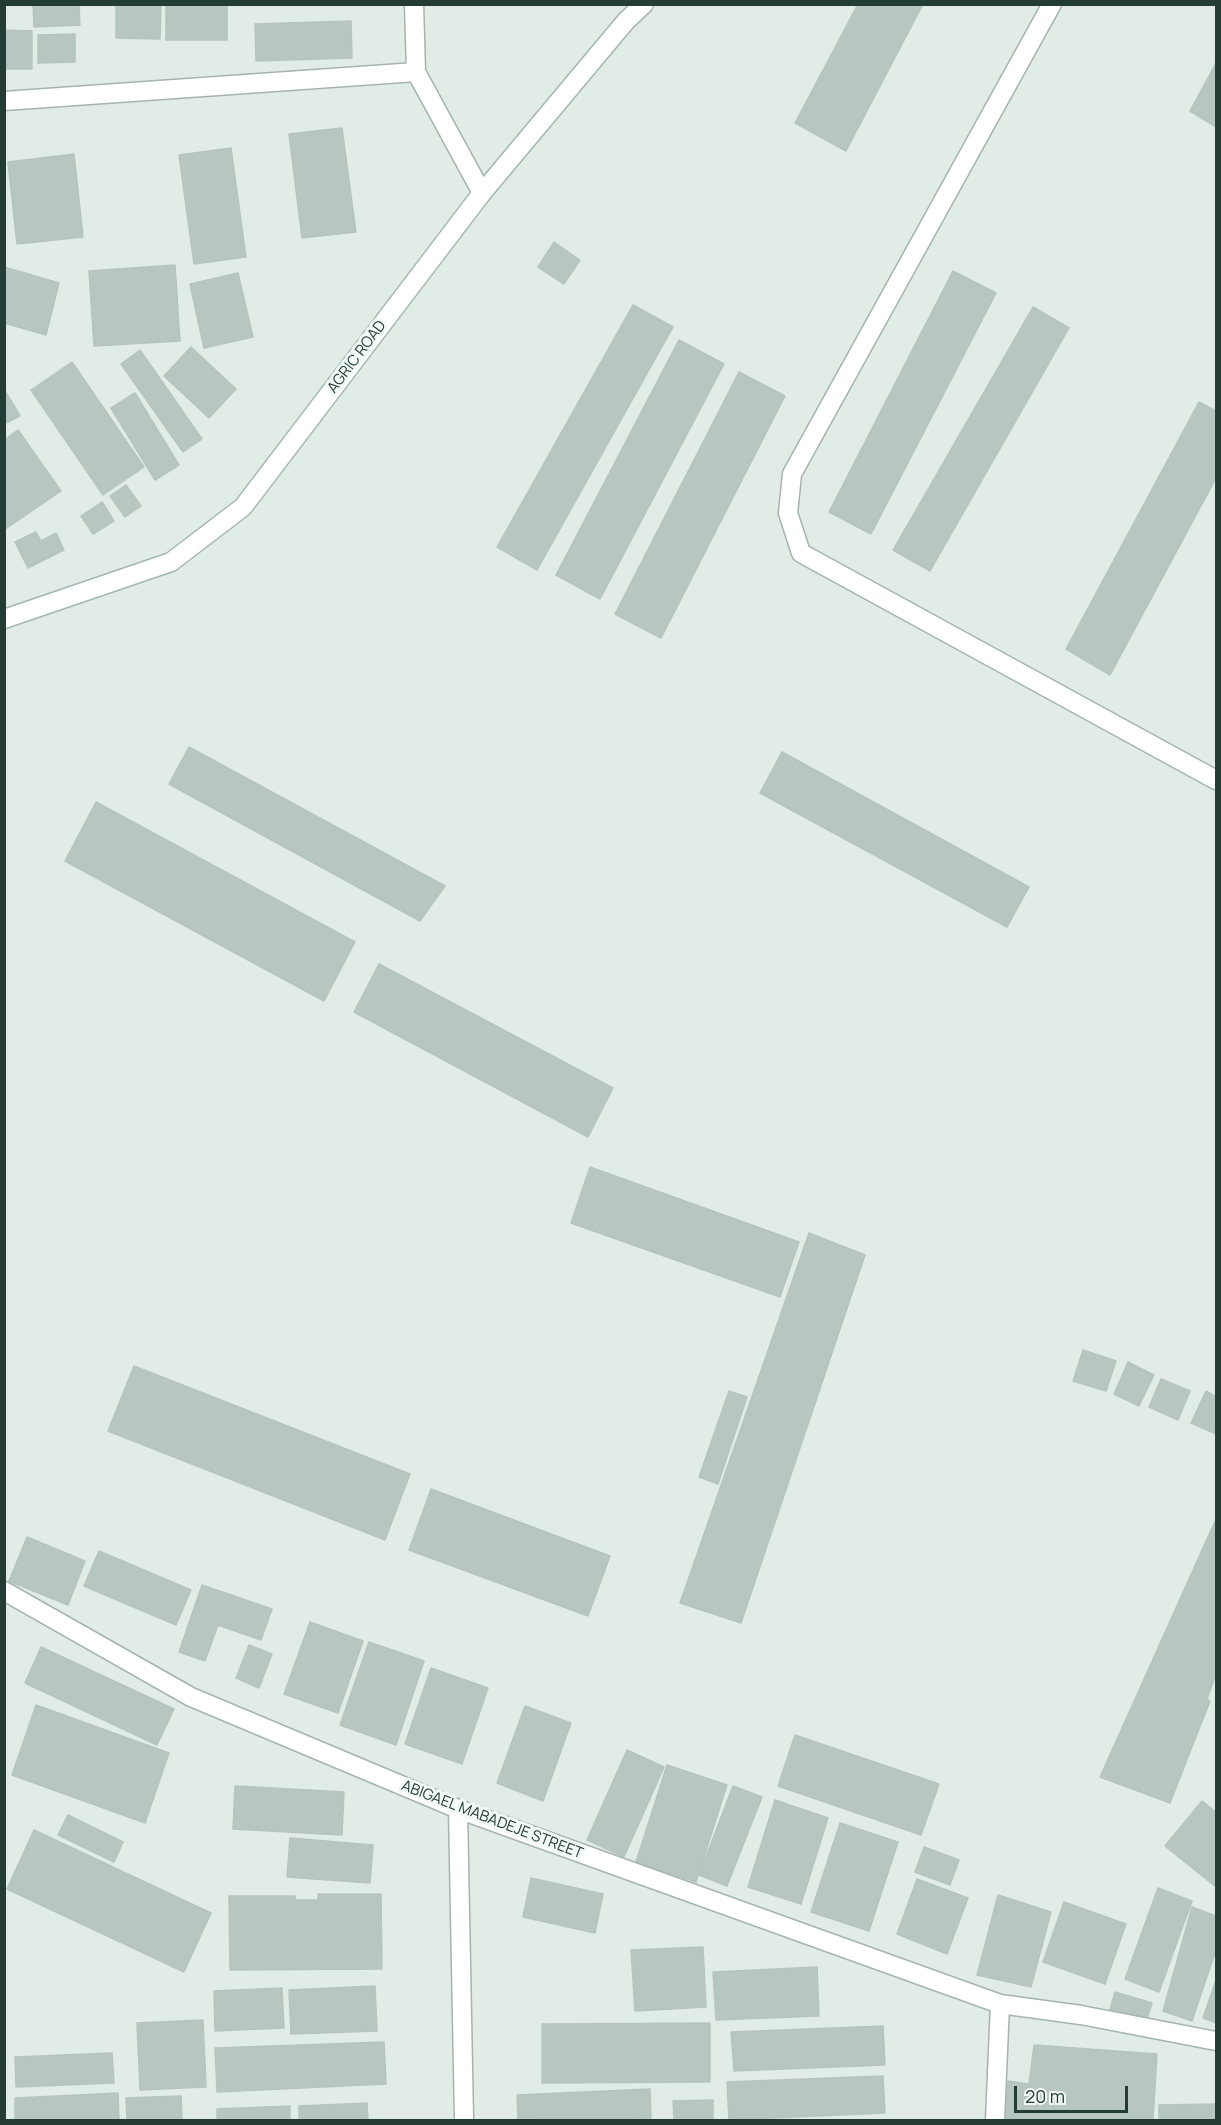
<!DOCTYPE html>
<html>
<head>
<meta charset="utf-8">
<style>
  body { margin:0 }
  #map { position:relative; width:1221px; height:2125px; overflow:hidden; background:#e2ece7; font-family:Manrope,sans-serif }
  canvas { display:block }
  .frame { position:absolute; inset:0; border:6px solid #233c35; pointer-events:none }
  .scale { position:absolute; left:1014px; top:2086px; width:114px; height:27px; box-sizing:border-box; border:3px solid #233c35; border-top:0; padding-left:8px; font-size:18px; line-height:21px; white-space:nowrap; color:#233c35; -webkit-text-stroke:4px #f2f8f5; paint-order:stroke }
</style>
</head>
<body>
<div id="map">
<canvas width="1221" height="2125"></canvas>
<div class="frame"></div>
<div class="scale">20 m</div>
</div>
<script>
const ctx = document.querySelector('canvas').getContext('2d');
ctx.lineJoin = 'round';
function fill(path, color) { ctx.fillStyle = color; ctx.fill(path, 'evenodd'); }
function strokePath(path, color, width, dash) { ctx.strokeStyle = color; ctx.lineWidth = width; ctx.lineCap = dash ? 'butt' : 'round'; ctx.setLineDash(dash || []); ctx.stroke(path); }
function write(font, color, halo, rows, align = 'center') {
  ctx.font = font + ' Manrope,sans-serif'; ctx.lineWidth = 6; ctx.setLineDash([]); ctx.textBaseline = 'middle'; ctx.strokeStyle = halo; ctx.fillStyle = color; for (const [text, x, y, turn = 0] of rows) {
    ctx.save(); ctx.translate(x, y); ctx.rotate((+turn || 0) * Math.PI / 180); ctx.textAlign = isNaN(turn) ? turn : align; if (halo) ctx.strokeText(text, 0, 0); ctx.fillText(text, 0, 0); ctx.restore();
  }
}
const building = new Path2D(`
  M33 4H79L80 25 34 27Z
  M116 4H161L160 39 116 38Z
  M166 4H227V40H166Z
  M858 4H923L846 151 795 123Z
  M351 21 352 58 256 61 255 24Z
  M4 30 32 31V69H4Z
  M75 34V62L38 63V35Z
  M1216 63V127L1190 111Z
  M342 128 356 232 302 238 289 134Z
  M231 148 246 257 194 264 179 155Z
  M74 154 83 237 17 244 8 162Z
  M554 242 580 260 564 284 538 267Z
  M175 265 180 341 94 346 89 271Z
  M4 267 59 283 46 335 4 323Z
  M953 271 996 293 871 534 829 512Z
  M238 273 253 337 204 348 190 284Z
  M633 305 673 327 537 570 497 547Z
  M1033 307 1069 328 930 571 893 550Z
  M679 340 724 364 600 599 556 575Z
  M191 347 236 389 209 418 164 376Z
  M140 350 202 439 183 452 121 364Z
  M72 362 144 467 103 495 31 390Z
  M739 372 785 396 661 638 615 614Z
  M4 389 20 416 4 424Z
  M135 393 179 465 155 480 111 408Z
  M1199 402 1216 411V478L1110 675 1066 649Z
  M18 430 61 491 4 530V440Z
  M126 485 141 506 125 517 110 496Z
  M102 502 114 521 93 534 81 516Z
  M36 532 41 541 56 533 64 550 28 568 15 542Z
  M189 747 445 886 420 921 169 784Z
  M782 752 1029 887 1007 927 760 793Z
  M96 802 355 942 324 1001 65 861Z
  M379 964 613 1088 588 1137 354 1012Z
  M590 1167 799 1242 780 1297 571 1223Z
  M809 1233 865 1255 741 1623 680 1603Z
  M1083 1350 1116 1361 1106 1391 1073 1381Z
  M1128 1362 1154 1375 1139 1406 1114 1394Z
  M134 1366 410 1474 385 1540 108 1431Z
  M1161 1379 1190 1391 1178 1420 1149 1407Z
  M729 1391 747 1397 718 1484 699 1477Z
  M1206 1391 1216 1397V1434L1191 1423Z
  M431 1489 610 1556 588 1616 409 1550Z
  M1216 1519V1674L1207 1699 1210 1701 1170 1803 1100 1777Z
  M27 1537 85 1561 68 1605 9 1581Z
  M99 1551 191 1590 176 1625 84 1586Z
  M202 1585 272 1609 261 1640 218 1625 205 1661 179 1652Z
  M310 1622 363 1641 338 1713 284 1694Z
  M369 1642 424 1661 396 1745 340 1725Z
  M249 1645 272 1654 259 1688 236 1678Z
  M41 1647 174 1709 157 1745 25 1683Z
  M431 1668 488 1688 462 1764 405 1744Z
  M36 1705 169 1753 145 1823 12 1775Z
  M525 1706 571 1723 543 1801 497 1783Z
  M795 1735 939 1784 921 1835 778 1786Z
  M627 1750 664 1767 624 1857 587 1840Z
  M667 1765 727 1785 696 1882 636 1862Z
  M235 1786 344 1792 342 1835 233 1829Z
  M733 1786 762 1797 727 1886 699 1875Z
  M775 1800 828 1818 801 1904 748 1887Z
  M1202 1801 1216 1812V1887L1165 1846Z
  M68 1815 123 1842 114 1862 58 1835Z
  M840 1823 898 1842 869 1931 811 1912Z
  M34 1830 211 1913 184 1972 7 1889Z
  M290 1838 373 1845 370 1883 287 1877Z
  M924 1847 959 1860 950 1885 915 1872Z
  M531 1878 603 1894 595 1933 523 1917Z
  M917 1879 968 1898 947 1954 897 1934Z
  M1158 1888 1192 1901 1159 1992 1125 1979Z
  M318 1894H381L382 1969 230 1970 229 1896H295V1900H318Z
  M998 1895 1051 1912 1031 1987 977 1975Z
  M1064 1902 1126 1924 1105 1984 1043 1962Z
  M1192 1907 1216 1916V1950L1192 2021 1163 2011Z
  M703 1947 706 2007 635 2011 631 1950Z
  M817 1967 819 2016 716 2020 713 1972Z
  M1216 1980V2023L1203 2018Z
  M375 1986 377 2031 291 2034 289 1990Z
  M282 1988 284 2028 215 2031 214 1991Z
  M1115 1992 1152 2003 1146 2023 1109 2013Z
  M203 2020 206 2087 140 2090 137 2023Z
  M710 2023V2082L542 2083V2024Z
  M883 2026 885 2065 734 2071 731 2032Z
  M384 2042 386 2084 217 2092 215 2048Z
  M1034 2045 1157 2054 1153 2120H1003L1008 2081 1029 2084Z
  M112 2053 114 2083 16 2087 15 2057Z
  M883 2076 885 2113 729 2120 727 2082Z
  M650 2089 651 2118 518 2120 517 2095Z
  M118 2093 119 2120H15V2098Z
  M181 2096 182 2120H127L126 2098Z
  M713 2100V2120H674L673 2101Z
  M367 2103 368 2120H299V2106Z
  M1216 2104V2120H1159V2105Z
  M290 2106V2120H217V2109Z`);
fill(building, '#b7c6c0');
strokePath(building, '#b5c5be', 1.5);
const street = new Path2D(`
  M414 4 416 72 482 193
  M1052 4 792 474 788 513 801 553 1216 780
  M4 101 416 72
  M4 1591 191 1697 458 1809 1000 2004 1081 2015 1216 2041
  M458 1809 464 2120
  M995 2120 1000 2004`);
const secondary = new Path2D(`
  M4 619 171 562 243 507 482 193 626 21 644 4`);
strokePath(street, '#a5b4ae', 21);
strokePath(secondary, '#a1b7af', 21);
strokePath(street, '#fff', 18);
strokePath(secondary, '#fff', 18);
write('15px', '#233c35', '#f2f8f5', [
  ["AGRIC ROAD",357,357,-53],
  ["ABIGAEL MABADEJE STREET",492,1820,21]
]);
</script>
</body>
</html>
